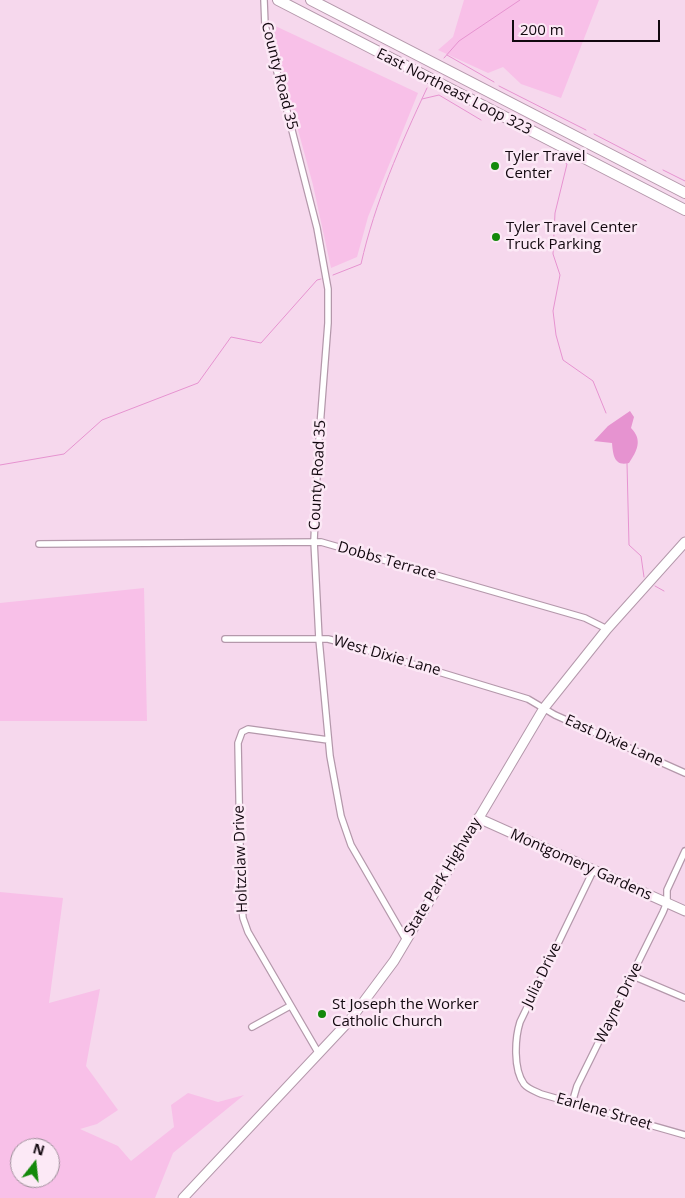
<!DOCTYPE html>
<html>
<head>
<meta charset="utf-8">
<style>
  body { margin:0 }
  #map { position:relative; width:685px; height:1198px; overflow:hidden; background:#f6d8ed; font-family:"Open Sans",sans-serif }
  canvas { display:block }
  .north { position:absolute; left:10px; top:1138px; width:50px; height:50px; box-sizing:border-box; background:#fce9f6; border:1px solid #9e8f9a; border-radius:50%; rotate:16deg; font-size:14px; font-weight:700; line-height:20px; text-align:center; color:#12080f }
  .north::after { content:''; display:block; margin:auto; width:18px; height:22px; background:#14890b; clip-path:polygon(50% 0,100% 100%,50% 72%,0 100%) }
  .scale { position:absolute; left:512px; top:20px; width:148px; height:22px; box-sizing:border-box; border:2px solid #12080f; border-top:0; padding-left:6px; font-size:15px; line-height:18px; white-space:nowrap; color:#12080f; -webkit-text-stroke:4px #fce9f6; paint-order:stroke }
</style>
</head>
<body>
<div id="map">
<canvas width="685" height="1198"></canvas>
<div class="north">N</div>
<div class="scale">200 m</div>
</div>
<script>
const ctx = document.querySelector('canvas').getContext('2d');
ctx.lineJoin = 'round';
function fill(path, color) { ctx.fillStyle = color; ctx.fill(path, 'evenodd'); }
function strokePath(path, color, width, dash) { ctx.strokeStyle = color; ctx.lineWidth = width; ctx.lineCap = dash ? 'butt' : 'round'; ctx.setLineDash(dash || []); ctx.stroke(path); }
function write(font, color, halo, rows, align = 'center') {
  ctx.font = font + ' "Open Sans",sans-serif'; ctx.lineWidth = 5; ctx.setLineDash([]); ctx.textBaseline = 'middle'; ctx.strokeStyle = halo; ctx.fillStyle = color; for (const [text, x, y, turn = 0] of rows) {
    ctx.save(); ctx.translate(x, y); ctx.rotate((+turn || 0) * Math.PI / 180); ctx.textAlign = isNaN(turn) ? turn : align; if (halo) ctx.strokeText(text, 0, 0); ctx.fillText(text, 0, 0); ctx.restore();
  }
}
fill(new Path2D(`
  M464 0H599L561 98 521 84 503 67 488 73 438 50 453 37Z
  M269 23 418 93 368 217 357 257 331 268 313 185Z
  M144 588 147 721H0V603Z
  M0 892 63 898 49 1003 100 989 86 1066 118 1110 97 1124 80 1129 118 1146 131 1161 174 1127 171 1105 188 1093 218 1102 244 1095 173 1153 155 1198H0ZM20 1148H50V1178H20Z`), '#f8c0e8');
fill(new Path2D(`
  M630 411 634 417 631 428C643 440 637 451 629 463 614 467 613 454 612 443L594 441 608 426Z`), '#e693d0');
strokePath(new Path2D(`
  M447 55 494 82
  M444 58 459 41 520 0
  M499 86 586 130
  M422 99 439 95 481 120
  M594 134 646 161
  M547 151 567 164 555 213 553 254 560 275 553 311 556 335 563 360 593 381 606 413
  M663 170 685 181
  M333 275 361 264C375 202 400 146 427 88
  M627 463 629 545 641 556 644 577
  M0 465 64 454 102 420 198 383 231 337 261 343 317 280 321 279
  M655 586 664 591`), '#e693d0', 1);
const street = new Path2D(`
  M264 0 265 25 317 228 328 289V323L318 452 314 541 319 639 330 756 341 816 351 845 406 940
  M39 544 321 542 585 618 607 629
  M225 639H328L340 642 528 699 555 715 685 773
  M593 871 520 1022C515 1038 513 1069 524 1084 528 1089 535 1091 541 1094L685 1135
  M633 976 685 998
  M252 1027 290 1006
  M319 1054 248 932 243 918 241 898 238 743 242 732 248 729 328 740
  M572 1103 577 1086 663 912 667 902V890L685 851`);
const secondary = new Path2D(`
  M478 818 685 911
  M183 1198 350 1020 394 961 544 708 607 629 685 542`);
const highway = new Path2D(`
  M278 0 685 210
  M311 0 685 193`);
strokePath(street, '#b498ab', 8);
strokePath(secondary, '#b498ab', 11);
strokePath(highway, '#b498ab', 12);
strokePath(street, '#fff', 5.5);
strokePath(secondary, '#fff', 9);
strokePath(highway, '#fff', 10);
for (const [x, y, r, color] of [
  [495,166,5,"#14890b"],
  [496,237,5,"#14890b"],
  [322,1014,5,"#14890b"]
]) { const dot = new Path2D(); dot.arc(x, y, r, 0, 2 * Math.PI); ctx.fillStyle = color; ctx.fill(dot); strokePath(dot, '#fce9f6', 2); }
write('15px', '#12080f', '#fce9f6', [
  ["County Road 35",279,76,76],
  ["East Northeast Loop 323",454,92,27],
  ["County Road 35",318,475,-87],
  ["Dobbs Terrace",387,561,16],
  ["West Dixie Lane",387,656,16],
  ["East Dixie Lane",614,741,24],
  ["Holtzclaw Drive",241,859,-92],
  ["Montgomery Gardens",581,865,24],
  ["State Park Highway",443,877,-59],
  ["Julia Drive",542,975,-64],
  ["Wayne Drive",619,1003,-64],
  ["Earlene Street",604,1112,16]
]);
write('15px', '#12080f', '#fce9f6', [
  ["Tyler Travel",505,157],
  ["Center",505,174],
  ["Tyler Travel Center",506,228],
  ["Truck Parking",506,245],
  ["St Joseph the Worker",332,1005],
  ["Catholic Church",332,1022]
], 'left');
</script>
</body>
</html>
